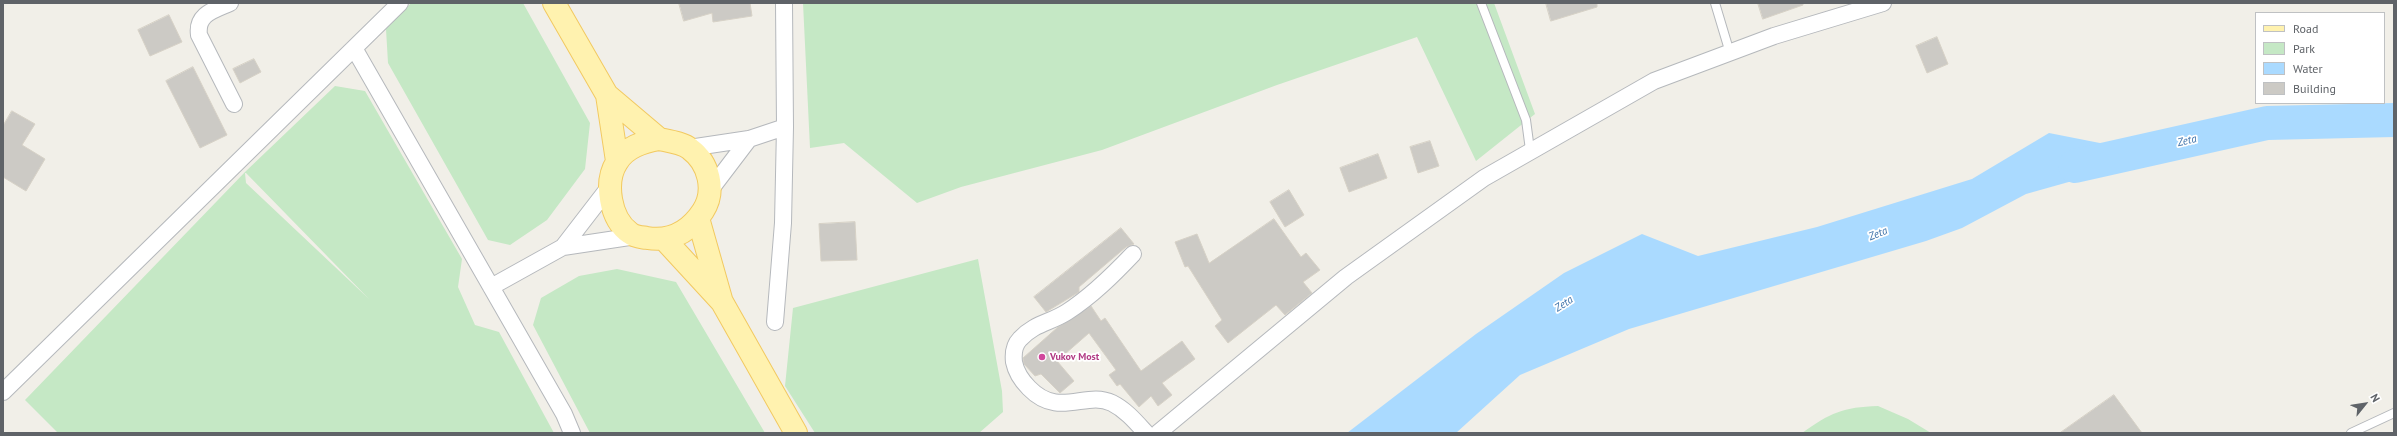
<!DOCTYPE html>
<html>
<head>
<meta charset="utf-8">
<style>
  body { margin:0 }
  #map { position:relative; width:2397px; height:436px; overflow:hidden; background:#f1efe8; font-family:"PT Sans",sans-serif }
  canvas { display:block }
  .frame { position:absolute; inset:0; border:4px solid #5f6368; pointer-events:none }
  .legend { position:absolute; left:2255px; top:12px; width:130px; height:92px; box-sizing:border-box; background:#fff; border:1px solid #bfc1c3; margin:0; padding:5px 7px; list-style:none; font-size:12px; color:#5f6368 }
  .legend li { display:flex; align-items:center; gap:8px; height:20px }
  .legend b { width:20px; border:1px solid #bfc1c3 }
  .north { position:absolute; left:2345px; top:384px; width:40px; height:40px; -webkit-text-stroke:3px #fff; paint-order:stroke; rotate:60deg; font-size:11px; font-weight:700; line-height:16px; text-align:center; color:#5f6368 }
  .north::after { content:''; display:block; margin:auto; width:14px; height:18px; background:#5f6368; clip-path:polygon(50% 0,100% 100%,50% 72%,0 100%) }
</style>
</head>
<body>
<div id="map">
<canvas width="2397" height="436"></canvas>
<div class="frame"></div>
<ul class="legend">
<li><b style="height:5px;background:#fff2af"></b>Road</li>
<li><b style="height:11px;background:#c5e8c5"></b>Park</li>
<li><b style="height:11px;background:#aadaff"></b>Water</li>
<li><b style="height:11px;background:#cccac5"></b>Building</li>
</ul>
<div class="north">N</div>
</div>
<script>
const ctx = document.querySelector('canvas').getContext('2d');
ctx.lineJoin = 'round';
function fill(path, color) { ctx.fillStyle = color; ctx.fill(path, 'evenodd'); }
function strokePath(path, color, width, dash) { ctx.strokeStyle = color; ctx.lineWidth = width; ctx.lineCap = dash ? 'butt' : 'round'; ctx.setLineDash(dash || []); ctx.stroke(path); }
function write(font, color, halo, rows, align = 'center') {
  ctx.font = font + ' "PT Sans",sans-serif'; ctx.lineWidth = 3.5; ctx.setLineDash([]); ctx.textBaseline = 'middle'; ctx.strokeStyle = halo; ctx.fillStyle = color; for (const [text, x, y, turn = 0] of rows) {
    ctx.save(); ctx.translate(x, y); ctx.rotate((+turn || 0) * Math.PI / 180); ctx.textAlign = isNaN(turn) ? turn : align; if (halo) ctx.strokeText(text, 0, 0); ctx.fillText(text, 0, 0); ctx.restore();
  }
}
fill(new Path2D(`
  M411 3H523L590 123 585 169 547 220 510 245 488 240 388 63 386 29Z
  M803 3H1494L1535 114 1476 161 1417 37 1277 85 1102 150 961 187 917 203 844 143 810 148Z
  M335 86 365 91 462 259 458 287 475 325 499 332 554 433H58L25 400 245 172ZM245 173H246L369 299 246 183Z
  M978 259 1002 391 1003 412 979 433H815L785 386 793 308Z
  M617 269 676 282 765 433H590L533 325 541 298 579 276Z
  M1878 406 1908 419 1931 433H1802C1830 413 1843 407 1878 406Z`), '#c5e8c5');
fill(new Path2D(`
  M2049 133 2110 145 2121 155 2122 167 2026 194 1962 228 1926 241 1629 329 1520 375 1456 433H1347L1476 334 1564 273 1642 234 1698 256 1817 227 1972 179Z`), '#aadaff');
strokePath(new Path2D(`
  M2075 166 2267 123 2394 120`), '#aadaff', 34);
const building = new Path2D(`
  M679 3H750L752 16 713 22 712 13 684 21Z
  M1546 3H1597V7L1551 21Z
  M1758 3H1803V5L1763 19Z
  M169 15 182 42 150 56 138 30Z
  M1937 37 1948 64 1927 73 1916 46Z
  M254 59 261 72 240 83 233 69Z
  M193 67 227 135 200 148 166 81Z
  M12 111 35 124 22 145 45 159 26 191 3 177V126Z
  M1430 141 1439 166 1418 173 1410 147Z
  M1378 154 1387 178 1349 192 1340 168Z
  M1289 190 1304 215 1285 227 1270 202Z
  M1274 219 1301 257 1306 253 1320 270 1303 282 1312 293 1285 315 1276 305 1228 343 1215 326 1222 320 1188 266 1185 267 1175 242 1197 234 1209 263Z
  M855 222 857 260 821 261 819 224Z
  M1121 228 1134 244 1126 247 1079 287V292L1046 312 1034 297Z
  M1091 306 1101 321 1105 318 1141 371 1182 341 1195 359 1162 383 1172 395 1158 406 1151 396 1139 407 1120 384 1117 386 1109 375 1116 370 1089 333 1057 361 1074 381 1060 393 1041 374 1035 376 1024 364 1023 358 1058 327Z
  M2114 395 2142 433H2060Z`);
fill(building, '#cccac5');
strokePath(building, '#d6d1c6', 1);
const service = new Path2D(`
  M1481 3 1526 120 1530 150
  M1715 3 1730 53
  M2351 433 2394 413`);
const minor = new Path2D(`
  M230 3C214 10 196 14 199 35L234 104
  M354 48 564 414 572 433
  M689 148 749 139 785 127 784 3
  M711 189 749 139
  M563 247 610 186
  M1133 254C1113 275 1092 296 1067 312 1050 323 1035 323 1020 339 1014 345 1013 353 1014 362 1016 372 1022 381 1029 388 1059 419 1086 390 1112 403 1126 410 1136 422 1146 433
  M491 287 563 247 636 236
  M775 322 783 223 785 127
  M3 392 400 3
  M1158 433 1346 277 1484 178 1654 81 1774 36 1883 3`);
const primary = new Path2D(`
  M554 3 607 95 659 139
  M607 95 617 161
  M659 139C668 141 683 143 690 149 709 163 716 191 703 211 690 231 672 242 647 238 641 237 635 237 630 233 610 219 604 182 617 162 626 147 643 142 659 139Z
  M698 218 721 299
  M664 239 722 302 796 433`);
strokePath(service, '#b5b8bc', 10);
strokePath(minor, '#b5b8bc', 18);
strokePath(primary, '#f2c960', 24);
strokePath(service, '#fff', 8);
strokePath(minor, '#fff', 16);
strokePath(primary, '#fff2af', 22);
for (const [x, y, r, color] of [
  [1042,357,4,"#d1479c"]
]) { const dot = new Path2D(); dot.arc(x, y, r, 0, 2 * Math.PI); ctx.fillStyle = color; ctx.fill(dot); strokePath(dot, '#fff', 1.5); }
write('bold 10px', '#b23c85', '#fff', [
  ["Vukov Most",1050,357]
], 'left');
write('italic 11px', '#4174aa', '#fff', [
  ["Zeta",2187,141,-13],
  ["Zeta",1878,234,-22],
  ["Zeta",1564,304,-33]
]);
</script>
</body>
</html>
